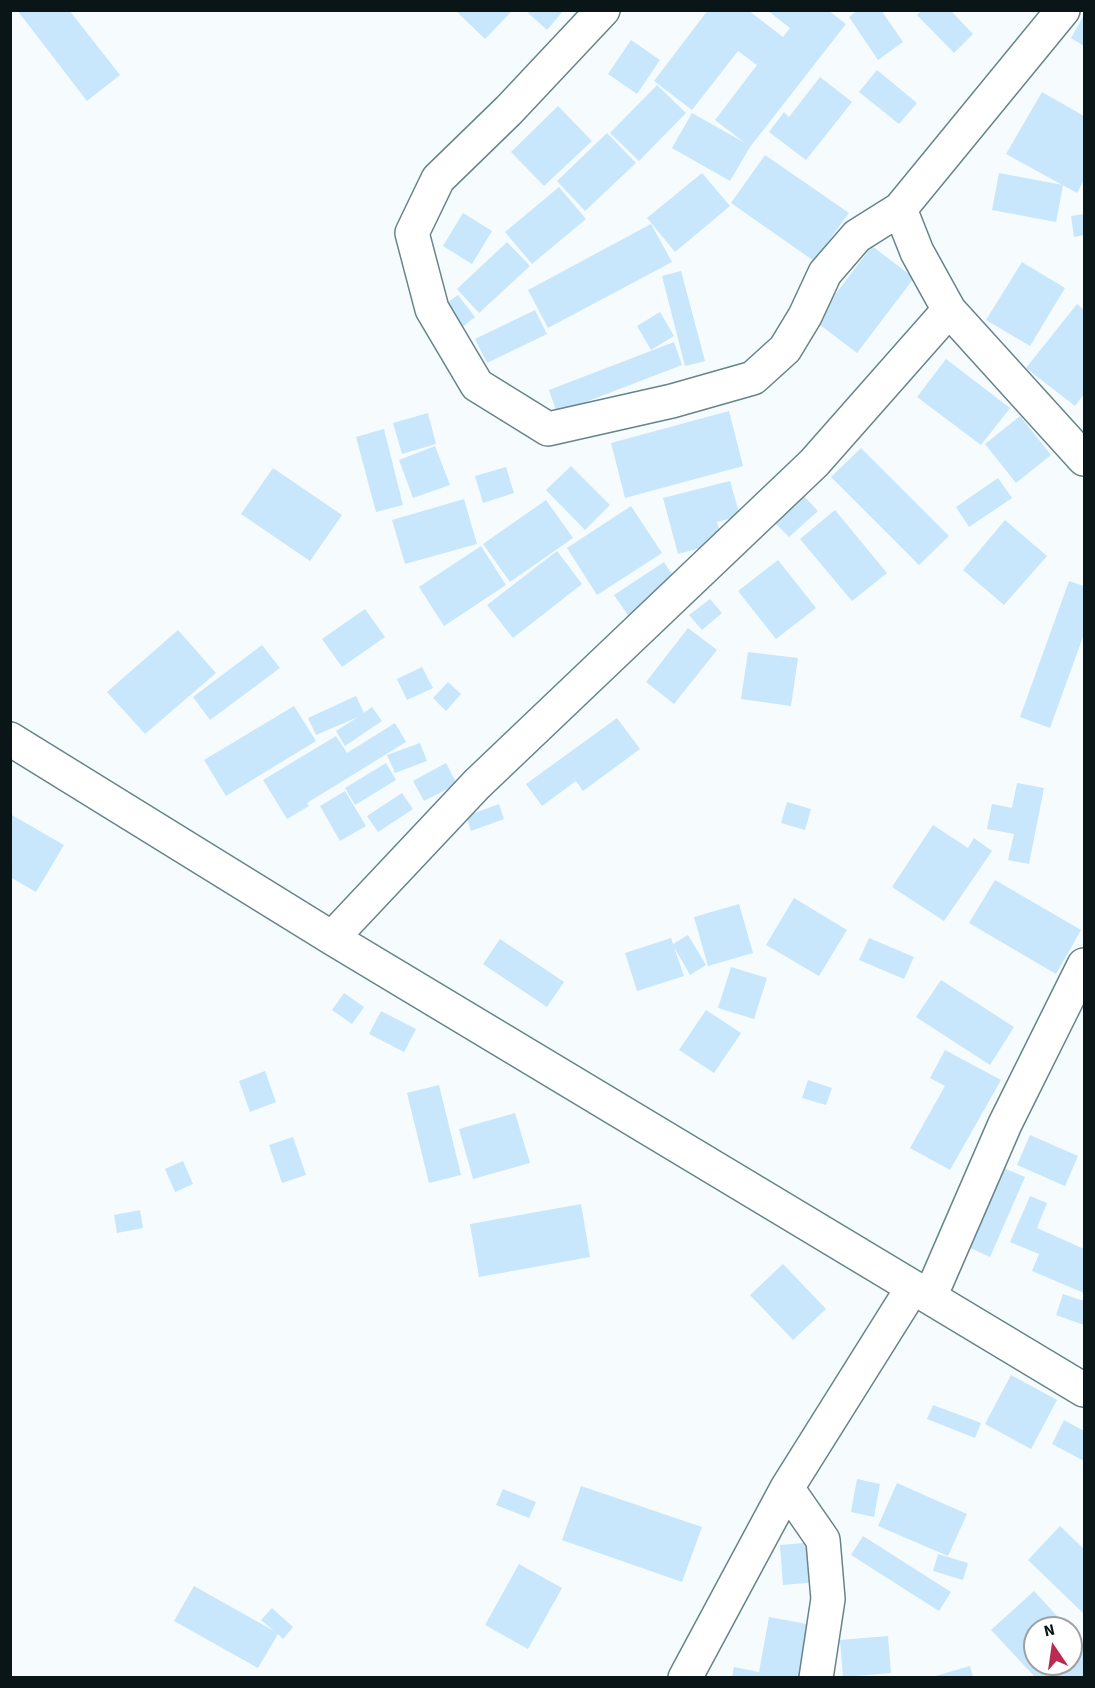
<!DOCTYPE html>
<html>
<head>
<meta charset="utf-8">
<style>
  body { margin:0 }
  #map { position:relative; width:1095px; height:1688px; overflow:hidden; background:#f6fcfd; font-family:"Source Sans 3",sans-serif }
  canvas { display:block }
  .frame { position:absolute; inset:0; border:12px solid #091516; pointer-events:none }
  .north { position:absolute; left:1023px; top:1616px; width:60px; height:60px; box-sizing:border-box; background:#fff; border:2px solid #9da1a2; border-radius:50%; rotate:347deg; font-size:16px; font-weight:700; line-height:24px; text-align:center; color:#091516 }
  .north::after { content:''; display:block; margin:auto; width:21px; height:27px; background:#ba2a53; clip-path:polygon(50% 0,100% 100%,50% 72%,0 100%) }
</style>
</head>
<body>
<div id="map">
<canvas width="1095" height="1688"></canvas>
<div class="frame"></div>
<div class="north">N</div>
</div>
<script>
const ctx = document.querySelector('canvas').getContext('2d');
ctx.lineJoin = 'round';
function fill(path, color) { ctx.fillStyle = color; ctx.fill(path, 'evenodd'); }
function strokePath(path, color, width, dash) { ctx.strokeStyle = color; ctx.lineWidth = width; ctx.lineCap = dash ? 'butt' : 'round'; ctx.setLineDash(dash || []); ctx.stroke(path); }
fill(new Path2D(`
  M17 10H69L120 75 87 101Z
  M455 10H513L485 39Z
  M525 10H564L547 30Z
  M708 10H748L783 37 790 28 767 10H828L846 24 750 147 730 181 672 148 692 113 745 143 715 120 757 65 738 51 692 110 654 81Z
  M858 10H881L903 42 878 60 849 17Z
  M922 10H950L973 34 954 53 917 15Z
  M1084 15V46L1071 38Z
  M631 40 660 60 637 94 608 74Z
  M877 70 917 103 899 124 859 92Z
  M820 77 852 102 806 160 769 132 784 112 789 117Z
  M657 85 686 113 639 161 610 133Z
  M1042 92 1084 116V180L1077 193 1006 154Z
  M558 106 592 141 544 186 511 152Z
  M607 133 636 163 585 211 557 181Z
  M765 155 849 213 814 261 731 203Z
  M702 173 730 206 675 252 647 218Z
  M999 173 1063 185 1056 222 992 210Z
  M559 187 586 219 532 264 505 232Z
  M463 213 492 231 472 264 443 246Z
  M1084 214V235L1074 237 1071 216Z
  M651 224 672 262 548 328 528 290Z
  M507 242 530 266 479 313 457 289Z
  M872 246 914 278 857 353 815 321Z
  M1022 262 1065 288 1030 346 986 320Z
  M681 271 705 361 685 366 662 276Z
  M458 295 475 317 461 328 444 305Z
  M1077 304 1084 310V394L1075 406 1026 368Z
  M535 310 547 334 487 363 475 339Z
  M660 312 674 336 651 350 637 326Z
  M674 342 682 365 557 413 549 390Z
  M946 359 1010 408 981 445 917 397Z
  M729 411 743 466 625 498 611 443Z
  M428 413 436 444 402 454 393 423Z
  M1020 416 1051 455 1016 483 985 444Z
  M384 429 403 505 376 512 356 437Z
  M435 446 450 485 413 498 399 460Z
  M861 448 949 536 919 565 831 477Z
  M571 466 610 505 585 530 546 490Z
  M506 467 514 493 483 503 475 476Z
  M273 468 342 515 310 561 241 514Z
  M998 478 1012 498 969 527 956 507Z
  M730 481 740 516 717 522 723 542 678 554 663 498Z
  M801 493 818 511 789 537 772 520Z
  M464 499 477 544 405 564 392 520Z
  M546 500 573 538 510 582 483 544Z
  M631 506 662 553 597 595 567 548Z
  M835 510 887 573 852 601 800 539Z
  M1005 520 1047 556 1004 605 963 570Z
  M481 546 506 585 444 626 419 587Z
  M557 551 582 584 513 638 487 605Z
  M778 560 816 608 776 639 738 591Z
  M664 562 681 588 632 621 614 595Z
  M1069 581 1084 586V634L1050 728 1020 717Z
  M710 599 722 613 702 630 689 615Z
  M365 609 385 637 342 667 322 639Z
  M688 628 717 650 674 704 646 682Z
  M178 630 216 673 145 734 107 692Z
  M262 645 280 668 210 720 193 697Z
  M748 652 798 658 791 706 741 699Z
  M422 667 433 688 407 700 397 679Z
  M448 682 461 694 446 711 433 698Z
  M356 696 364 713 372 707 382 721 345 746 336 731 358 717 316 735 308 718Z
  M294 706 316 741 226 796 204 760Z
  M617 718 640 749 583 791 576 781 542 806 526 784Z
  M395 723 406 742 307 803 309 806 287 819 263 780 336 736 347 753Z
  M420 743 427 761 395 773 387 755Z
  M386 763 396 780 355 805 345 788Z
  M446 763 457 784 424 801 413 781Z
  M1017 783 1044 788 1029 864 1008 860 1014 834 987 829 992 804 1012 808Z
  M345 791 366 826 340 841 320 806Z
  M402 793 413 809 378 832 367 816Z
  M787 802 811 809 805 830 781 823Z
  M499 804 504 819 471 831 466 816Z
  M10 814 64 845 36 892 10 877Z
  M933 825 968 848 974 838 992 851 944 921 892 887Z
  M995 880 1081 930 1056 974 969 923Z
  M794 898 847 930 819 976 766 945Z
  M739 904 753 953 708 966 694 917Z
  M688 935 706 965 690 975 674 947 684 976 637 991 625 953 671 938 673 944Z
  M869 938 914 957 904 979 859 960Z
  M500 939 564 982 547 1007 483 964Z
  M731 967 767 978 754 1019 718 1008Z
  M941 980 1014 1027 990 1065 916 1017Z
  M344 993 364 1007 352 1024 332 1010Z
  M706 1010 741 1033 714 1073 679 1050Z
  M381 1011 416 1029 404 1052 369 1034Z
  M945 1050 1001 1080 950 1170 910 1148 945 1086 930 1078Z
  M265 1071 276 1102 250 1112 239 1081Z
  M808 1080 832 1088 826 1105 802 1098Z
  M439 1085 461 1175 429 1183 407 1093Z
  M515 1113 530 1163 473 1179 459 1129Z
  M1030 1135 1078 1156 1065 1186 1017 1165Z
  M293 1137 306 1175 282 1183 269 1145Z
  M183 1161 193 1184 175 1192 165 1169Z
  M1001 1167 1025 1177 990 1257 966 1246Z
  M1030 1196 1047 1203 1037 1228 1084 1249V1293L1032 1271 1039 1254 1010 1242Z
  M581 1204 590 1257 479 1277 470 1224Z
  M140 1210 143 1228 117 1233 114 1215Z
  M783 1264 826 1309 793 1340 750 1295Z
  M1063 1294 1084 1301V1325L1056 1315Z
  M1011 1375 1057 1400 1031 1449 985 1424Z
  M933 1405 981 1423 975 1438 927 1419Z
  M1064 1420 1084 1431V1461L1052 1444Z
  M857 1479 880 1484 874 1517 851 1512Z
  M897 1483 967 1514 948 1556 878 1526Z
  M581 1486 702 1527 682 1582 562 1540Z
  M503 1489 536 1502 529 1518 496 1505Z
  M1060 1526 1084 1549V1614L1028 1560Z
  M863 1536 951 1592 939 1611 851 1555Z
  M815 1542 818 1582 783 1585 780 1545Z
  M938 1554 968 1563 963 1580 933 1571Z
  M519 1564 562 1588 528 1649 485 1625Z
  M194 1586 274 1631 261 1620 272 1608 293 1627 283 1639 278 1634 258 1668 174 1621Z
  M1034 1591 1068 1628H1035V1664H1071V1631L1084 1645V1677H1035L991 1630Z
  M769 1617 818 1626 809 1677H732L734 1667 759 1672Z
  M888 1636 891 1673 843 1677 840 1640Z
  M970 1666 973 1677H932Z`), '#c8e6fc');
const minor = new Path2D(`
  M603 10 509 110 438 179 412 233 432 309 477 385 548 429 672 401 753 378 785 349 805 316 825 273 857 236 900 209
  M1063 10 900 209 917 252 949 310 1084 459
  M10 739 332 938 1084 1390
  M332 938 477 784 814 463 949 310
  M930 1297 1005 1124 1084 965
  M787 1488 823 1540 828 1599 816 1678
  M685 1678 787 1488 913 1287`);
strokePath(minor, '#668489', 36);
strokePath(minor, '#fff', 33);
</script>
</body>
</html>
